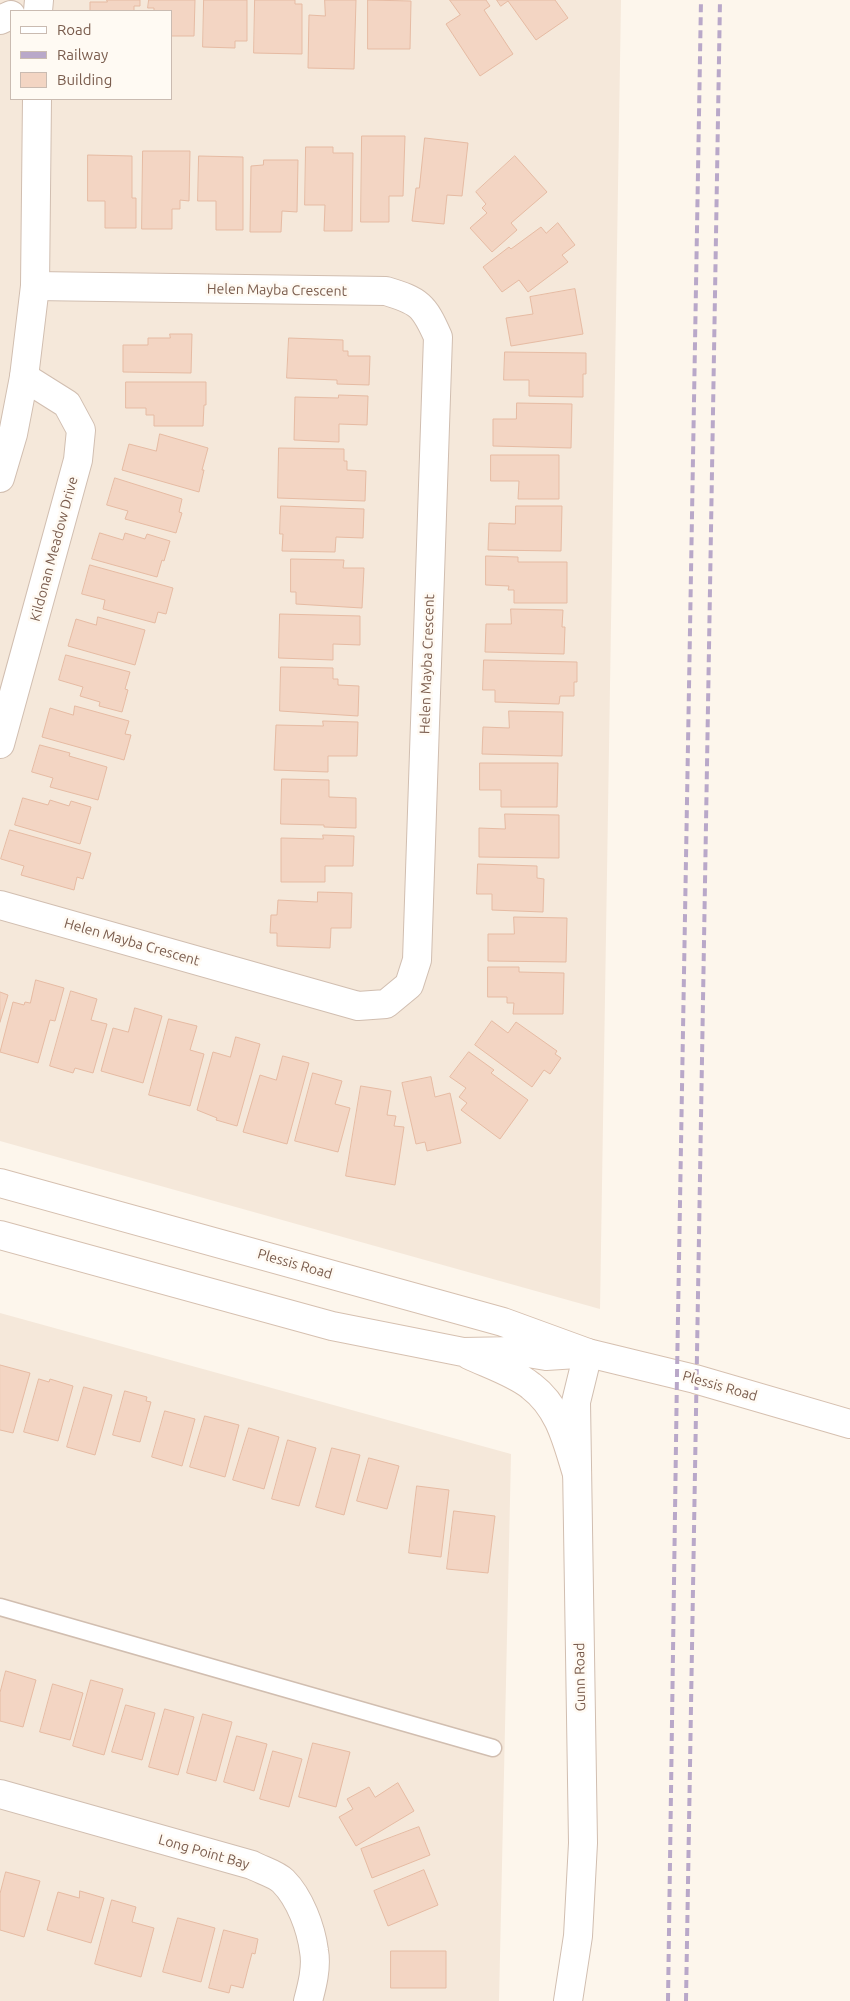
<!DOCTYPE html>
<html>
<head>
<meta charset="utf-8">
<style>
  body { margin:0 }
  #map { position:relative; width:850px; height:2001px; overflow:hidden; background:#fdf6ec; font-family:Ubuntu,sans-serif }
  canvas { display:block }
  .legend { position:absolute; left:10px; top:10px; width:162px; height:90px; box-sizing:border-box; background:#fffaf3; border:1px solid #cabbb1; margin:0; padding:6px 9px; list-style:none; font-size:15px; color:#7a5c4d }
  .legend li { display:flex; align-items:center; gap:10px; height:25px }
  .legend b { width:25px; border:1px solid #cabbb1 }
</style>
</head>
<body>
<div id="map">
<canvas width="850" height="2001"></canvas>
<ul class="legend">
<li><b style="height:6px;background:#fff"></b>Road</li>
<li><b style="height:6px;background:#b9a8c9"></b>Railway</li>
<li><b style="height:14px;background:#f3d5c3"></b>Building</li>
</ul>
</div>
<script>
const ctx = document.querySelector('canvas').getContext('2d');
ctx.lineJoin = 'round';
function fill(path, color) { ctx.fillStyle = color; ctx.fill(path, 'evenodd'); }
function strokePath(path, color, width, dash) { ctx.strokeStyle = color; ctx.lineWidth = width; ctx.lineCap = dash ? 'butt' : 'round'; ctx.setLineDash(dash || []); ctx.stroke(path); }
function write(font, color, halo, rows, align = 'center') {
  ctx.font = font + ' Ubuntu,sans-serif'; ctx.lineWidth = 5; ctx.setLineDash([]); ctx.textBaseline = 'middle'; ctx.strokeStyle = halo; ctx.fillStyle = color; for (const [text, x, y, turn = 0] of rows) {
    ctx.save(); ctx.translate(x, y); ctx.rotate((+turn || 0) * Math.PI / 180); ctx.textAlign = isNaN(turn) ? turn : align; if (halo) ctx.strokeText(text, 0, 0); ctx.fillText(text, 0, 0); ctx.restore();
  }
}
fill(new Path2D(`
  M0 0H621L600 1309 0 1141ZM11 11H171V99H11Z
  M0 1313 511 1454 499 2001H0Z`), '#f5e8da');
const building = new Path2D(`
  M107 0H140V6H134V11H90V2H107Z
  M149 0H195L194 36H171V11H154V8H148Z
  M204 0H247V41H235V48L203 47Z
  M255 0H295V4H302V54L254 53Z
  M325 0H356L354 69 308 68 309 15 325 16Z
  M368 0 411 1 410 49H368Z
  M450 0H486L490 6 484 10 513 54 480 76 446 24 460 15Z
  M497 0H555L568 18 536 40 508 1 501 6Z
  M362 136H405L403 196H389V222H361Z
  M425 138 468 143 462 196 447 195 444 224 412 221 416 188H419Z
  M306 147H333V153H353L352 231H324L325 205H305Z
  M143 151H190L189 201 180 200V209H172V229H142Z
  M88 155 132 156V198H136V228H105V201H88Z
  M199 156 243 157V230H216V201H198Z
  M515 156 547 192 511 223 517 230 492 252 470 228 487 213 482 208 486 204 476 192Z
  M264 160H298L297 212 282 211 281 232H250L251 166 263 165Z
  M558 223 575 245 562 255 568 262 528 292 519 280 502 292 483 267 509 247 511 249 541 227 546 233Z
  M575 289 583 334 511 346 506 318 533 314 530 297Z
  M170 334H192L191 373 123 372V345H148V338H170Z
  M289 338 343 340V351H348V356H370L369 385 337 384V380L287 378Z
  M505 352 586 353V374H583V397L529 396V380H504Z
  M126 382H206V405H204L203 426H154V415H146V408H126Z
  M339 395 368 396 367 425 339 424V442L294 440 295 397 338 398Z
  M517 403 572 404 571 448 493 446V419H516Z
  M160 434 208 448 202 470H204L199 492 122 470 129 444 156 451Z
  M279 448 344 449V461H347V470L366 471 365 501 278 498Z
  M491 455H559V499H518L519 481H491Z
  M115 478 182 499 179 512 182 513 176 533 125 519 128 511 107 505Z
  M281 506 364 509 363 538 336 537 335 552 282 551 283 534H280Z
  M516 506H562L561 551 488 550 489 523 515 524Z
  M100 533 123 540 125 533 145 539 147 534 170 541 164 561 162 560 157 577 92 559Z
  M486 556 518 557V562H567V603H514V590H508L509 586 486 585Z
  M291 559 344 560 343 568H364L362 608 296 604V592H291Z
  M90 565 173 588 166 614 158 612 155 623 103 609 105 600 82 594Z
  M511 609 563 610 562 627H565L564 654 485 652 486 624H511Z
  M280 614 360 616V645L333 644V660L279 658Z
  M98 617 145 630 135 665 68 646 76 619 96 625Z
  M66 655 130 672 125 689 128 690 122 712 99 706 100 702 80 696 83 687 59 680Z
  M484 660 577 662V682H574V696H560L559 704 495 702V690H483Z
  M281 667 333 668V679H338V685L359 686 358 716 280 711Z
  M75 706 129 721 125 734 131 735 124 760 42 737 50 708 73 715Z
  M509 711 563 712 562 756 482 754 483 727 509 728Z
  M323 721 358 722 357 756H328V772L274 770 276 725 323 726Z
  M40 745 70 753 69 756 107 767 98 800 50 787 53 778 32 772Z
  M480 763H558L557 807H501V790H480Z
  M282 779 329 780V797L356 798V828L324 827V825L281 824Z
  M23 798 48 805 50 800 69 806 71 801 91 807 80 844 15 825Z
  M505 814 559 815V858L479 857V828L505 829Z
  M10 830 91 853 83 879 77 877 74 890 21 875 24 866 1 859Z
  M323 835 354 836 353 866H325V882H281V838L323 839Z
  M478 864 537 866V878L544 879 543 912 492 910V894H477Z
  M318 892 352 893 351 928H331L330 948 277 946V933H270L271 915H277L278 900 317 902Z
  M514 917 567 918 566 962 488 961V934H514Z
  M488 967H519V972L564 973 563 1014H513L514 1003H507V997H488Z
  M36 980 64 988 55 1021 50 1020 38 1063 0 1052 13 1002 24 1005 25 1002 30 1003Z
  M71 991 97 999 91 1020 107 1024 93 1073 75 1068 73 1073 50 1066Z
  M0 992 8 995 0 1022Z
  M135 1008 162 1016 143 1083 101 1071 113 1028 128 1032Z
  M169 1019 197 1026 190 1050 204 1054 190 1106 149 1095Z
  M492 1021 508 1033 516 1022 557 1051 555 1054 561 1058 550 1074 544 1070 532 1087 475 1045Z
  M236 1037 260 1044 237 1126 216 1120 217 1118 197 1110 213 1052 230 1057Z
  M469 1052 494 1070 491 1073 528 1100 500 1139 461 1110 467 1103 459 1097 466 1088 450 1077Z
  M283 1056 309 1063 287 1144 243 1132 260 1075 276 1080Z
  M313 1073 342 1081 335 1104 350 1108 338 1152 295 1141Z
  M431 1077 435 1097 450 1093 461 1143 427 1151 425 1142 416 1144 402 1083Z
  M361 1086 391 1091 387 1115 396 1116 394 1126 404 1127 395 1185 346 1176Z
  M0 1365 30 1373 13 1433 0 1430Z
  M39 1379 49 1382 50 1379 73 1386 58 1441 24 1432Z
  M84 1387 112 1395 95 1455 67 1447Z
  M125 1391 147 1397 146 1401 151 1402 140 1442 113 1435Z
  M165 1411 195 1419 182 1466 152 1457Z
  M205 1416 239 1425 225 1477 190 1467Z
  M249 1428 279 1437 264 1489 233 1480Z
  M288 1440 316 1448 299 1506 272 1499Z
  M332 1448 360 1455 344 1515 316 1507Z
  M369 1458 399 1466 387 1509 357 1501Z
  M417 1486 449 1490 441 1557 409 1553Z
  M454 1511 495 1516 488 1573 447 1569Z
  M6 1671 36 1680 23 1727 0 1721V1693Z
  M91 1680 123 1689 104 1755 73 1746Z
  M53 1684 83 1693 70 1740 40 1732Z
  M126 1705 155 1713 142 1760 112 1752Z
  M165 1709 194 1717 178 1775 149 1767Z
  M203 1714 232 1722 216 1781 187 1773Z
  M237 1736 267 1744 254 1791 224 1782Z
  M313 1743 350 1752 336 1807 299 1797Z
  M273 1751 302 1759 289 1807 260 1799Z
  M398 1783 414 1811 356 1846 339 1817 353 1809 347 1799 369 1787 375 1797Z
  M419 1827 430 1855 372 1878 361 1849Z
  M424 1870 438 1905 388 1926 374 1891Z
  M6 1872 40 1881 24 1937 0 1930V1894Z
  M80 1891 104 1898 91 1943 47 1930 58 1892 79 1898Z
  M112 1900 136 1907 132 1922 154 1928 141 1977 95 1964Z
  M178 1918 215 1928 201 1982 163 1972Z
  M224 1930 258 1939 255 1954 252 1953 243 1988 231 1985 229 1993 209 1988Z
  M391 1951H446V1988H391Z`);
fill(building, '#f3d5c3');
strokePath(building, '#e6bba3', 1);
const service = new Path2D(`
  M0 1607 493 1748`);
const minor = new Path2D(`
  M0 20 11 15
  M0 744 78 460 81 430 67 404 24 377
  M0 905 358 1006 386 1004 409 985 417 960 438 337C424 305 419 301 386 291L35 286
  M0 1794 252 1865C261 1870 276 1874 283 1881 300 1898 311 1928 314 1951 317 1967 312 1986 308 2001`);
const tertiary = new Path2D(`
  M38 11 39 0
  M0 478 13 434 24 377 35 286 37 99
  M568 2001 578 1936 583 1843 576 1402 588 1353`);
const secondary = new Path2D(`
  M0 1183 503 1322 588 1353 695 1379 850 1424
  M0 1235 332 1326 463 1352 516 1351 546 1356 577 1354
  M469 1355C488 1364 515 1373 531 1386 560 1408 567 1442 577 1474`);
strokePath(service, '#d1beb0', 19);
strokePath(minor, '#d1beb0', 30);
strokePath(tertiary, '#d1beb0', 30);
strokePath(secondary, '#d6c0b0', 30);
strokePath(service, '#fff', 16);
strokePath(minor, '#fff', 28);
strokePath(tertiary, '#fff', 28);
strokePath(secondary, '#fff', 28);
strokePath(new Path2D(`
  M668 2001 677 1374 701 0
  M686 2001 720 0`), '#b9a8c9', 4, [8, 5]);
write('14px', '#7a5c4d', '#fffaf3', [
  ["Helen Mayba Crescent",277,290,1],
  ["Kildonan Meadow Drive",54,549,-75],
  ["Helen Mayba Crescent",427,664,-88],
  ["Helen Mayba Crescent",132,942,16],
  ["Plessis Road",295,1264,16],
  ["Plessis Road",720,1386,16],
  ["Gunn Road",580,1677,-91],
  ["Long Point Bay",204,1852,16]
]);
</script>
</body>
</html>
